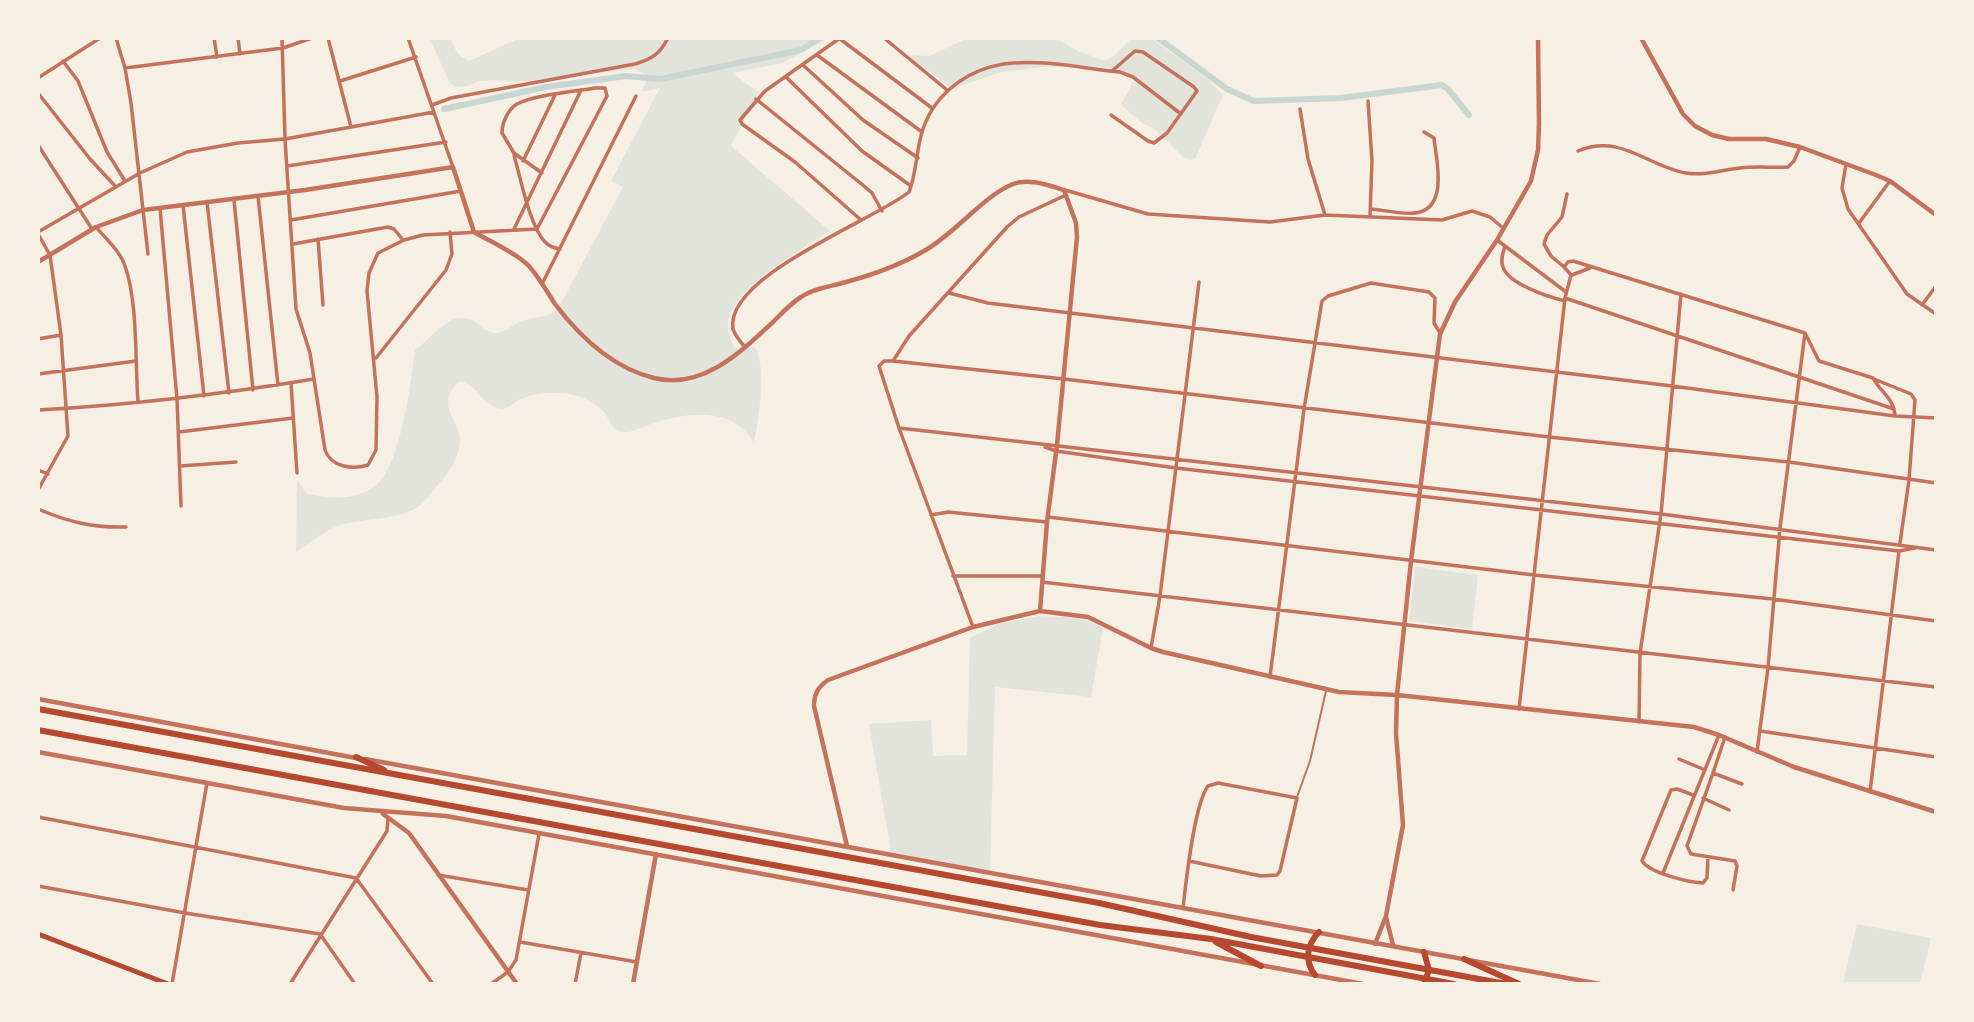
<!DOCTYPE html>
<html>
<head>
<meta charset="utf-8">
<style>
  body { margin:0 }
  #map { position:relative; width:1974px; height:1022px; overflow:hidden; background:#f6efe4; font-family:"Work Sans",sans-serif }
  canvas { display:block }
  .frame { position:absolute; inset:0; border:40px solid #f6efe4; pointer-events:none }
</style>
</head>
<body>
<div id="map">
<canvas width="1974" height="1022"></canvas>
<div class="frame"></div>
</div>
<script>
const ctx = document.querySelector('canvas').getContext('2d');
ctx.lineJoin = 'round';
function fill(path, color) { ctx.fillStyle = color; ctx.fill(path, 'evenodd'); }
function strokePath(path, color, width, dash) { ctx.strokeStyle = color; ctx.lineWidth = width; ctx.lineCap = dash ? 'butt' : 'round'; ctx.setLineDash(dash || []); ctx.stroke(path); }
fill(new Path2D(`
  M1055 38 1080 52 1105 61 1114 56 1131 39H1152L1206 78 1223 95 1195 159 1190 160 1183 157 1155 129 1142 123 1121 105 1136 76 1100 67H1045L1001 72 960 86 955 90 905 55 929 56 966 39Z
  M430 39H450L458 54 469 61 518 39H826L782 63 732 73 758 92 731 146 830 231C803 249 731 288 728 323 727 332 732 341 735 349L755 347C767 369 759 418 754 442 730 404 684 413 648 425 639 428 632 433 622 432 612 430 610 421 605 413 598 405 588 400 578 396 564 391 534 392 521 399 512 403 508 411 497 408 482 404 478 385 459 381 431 410 467 420 459 449 456 463 446 476 437 486 432 493 426 500 419 506 403 520 363 518 341 525 324 530 311 543 296 552L297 480 307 494C331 498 355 502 376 485 401 465 411 382 415 350 428 341 443 320 459 318 477 317 476 326 488 331 502 338 510 325 523 321 539 315 543 320 558 309L623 187 611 181 660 88 642 92 648 76 635 69 517 82 495 80 479 81 468 86 455 87 449 82Z
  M1415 567 1478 575 1472 629 1409 621Z
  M1039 616 1080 618 1103 628 1091 697 995 687 990 871 891 852 869 724 931 720 933 756 967 755 970 638 998 624Z
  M1857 924 1931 938 1920 983H1843Z`), '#e2e4dc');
strokePath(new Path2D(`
  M1158 38 1227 89 1254 101 1341 98 1442 85 1448 89 1469 115
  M444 109 546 87 612 78 625 76 661 79 801 50 820 38`), '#c9d6d2', 6);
strokePath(new Path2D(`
  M1297 797 1310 761 1326 691`), '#c5725c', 2);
strokePath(new Path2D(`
  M116 38 125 68 131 103 148 254
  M214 38 217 57
  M238 38 240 54
  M282 38 285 139 296 309 310 353 325 450C331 467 352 470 368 465L376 450 377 397 367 291 369 273 378 253 404 240 423 235 537 229 607 96 605 88H596C577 91 533 95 517 104 508 109 502 123 502 133L514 153 542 173
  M328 38 351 127
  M408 38 453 167
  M840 38 765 91 740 120 742 124 795 162 861 220
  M884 38 947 90
  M840 39 932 108
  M817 55 922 132
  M63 61 78 81 107 152 125 181
  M803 65 863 120 918 158
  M125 68 283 48 312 38
  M38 78 100 38
  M787 78 862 151 911 186
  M340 81 416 57
  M38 93 90 159 116 187
  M756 99 864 186 872 193 882 211
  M1368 101 1372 161 1370 216
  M432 105 451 98 635 64C652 59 660 54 668 38
  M1300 109 1308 159 1325 215
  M1111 115 1148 141 1154 143 1167 133 1197 91 1194 87 1143 52 1135 51 1112 71
  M38 145 92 229
  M1578 151C1622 133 1648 167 1686 173 1705 176 1721 170 1740 168 1756 166 1772 168 1788 167L1794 161 1800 147
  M514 155C520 176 530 227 545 242 549 246 554 248 560 249
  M523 161 555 95
  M1846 164 1842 188 1848 209 1907 294 1936 314
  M287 166 446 142
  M1065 190 1148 214 1270 222 1325 215 1442 220 1472 211 1490 217 1503 228
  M258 196 278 385
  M234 200 253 390
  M207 202 229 393
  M183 205 204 396
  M160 208 177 399 181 506
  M1371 209C1383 210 1409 216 1420 212 1448 204 1436 158 1434 138L1424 132
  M291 220 461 191
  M1859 223 1890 181
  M96 227C106 239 120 251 125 266 138 302 135 363 138 402
  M514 229 581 90
  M38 232 140 173 187 152 238 143 285 139 434 112
  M38 234 50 255 61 335 68 436 38 490
  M318 239 323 305
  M1497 240 1566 292
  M293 244 388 227 394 229 403 240
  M1505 246C1503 253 1500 260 1503 267 1508 284 1549 297 1565 301
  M1564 267 1551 256 1544 244 1547 235 1562 217 1567 194
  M1572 275 1590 268
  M543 282 636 96
  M949 293 988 303 1672 386 1895 416 1936 418
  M1565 298 1894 409
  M1922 305 1936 286
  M38 339 61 335
  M745 347C740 341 735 336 733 329 724 276 875 220 909 192 917 172 916 149 923 129 936 91 972 66 1013 63 1048 60 1085 69 1120 72L1133 77 1181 114
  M376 358 446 270 452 254 450 232
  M893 361 1064 379 1549 437 1789 462 1936 483
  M38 374 136 361
  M1874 379 1911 394 1915 400 1909 480 1900 543
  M291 383 297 473
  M38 410C131 405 223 394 314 379
  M899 428 1661 514 1936 550
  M179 432 293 418
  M1045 447 1056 451 1176 468 1899 551 1915 548
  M180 466 236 462
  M38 470 48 474
  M38 509C68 522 94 528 126 527
  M931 515 948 512 1047 522
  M1048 517 1534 575 1773 599 1936 621
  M953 576H1042
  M1042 582 1936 687
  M973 627 899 428 879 366 884 361H893L909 336 1007 227 1019 217 1066 195
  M1151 648 1160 596 1199 282
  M1270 677 1304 409 1322 301 1328 296 1371 283 1429 292 1435 298 1434 323 1440 333
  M1519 709 1565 298 1571 275 1564 267 1568 262 1573 261 1805 333 1819 361 1873 378C1881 393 1894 398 1895 416
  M1639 722 1640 653 1661 514 1681 294
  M1760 731 1936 757
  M1757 752 1768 668 1780 528 1805 333
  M1679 759 1705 770
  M1713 773 1725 737
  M1870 792 1899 551
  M1693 795 1677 789 1671 790 1642 861C1650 873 1687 882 1703 883L1707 878 1708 857
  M1703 798 1729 810
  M38 817 356 878 433 984
  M1663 873 1719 735
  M438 875 528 890
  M38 886 185 913 320 934 355 984
  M1733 890 1737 866 1735 861 1691 854 1687 846 1713 773 1742 784
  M1183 908C1186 882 1194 805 1208 786L1218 783 1297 798 1280 871 1277 875 1261 876 1189 861
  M520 942 637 962
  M172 984 207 783
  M290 984 387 831 388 818
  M491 984 508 972 516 960 539 834
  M575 984 581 953`), '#c5725c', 3.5);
strokePath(new Path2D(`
  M1641 38 1683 114 1695 126 1712 135 1729 139H1766L1800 147 1876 175 1890 181 1936 215
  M38 262 96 227 143 210 305 190 453 167 474 232C491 242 513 251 528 265 539 277 546 290 555 304 580 337 613 368 654 378 702 390 741 352 773 322 782 313 790 304 801 297 814 288 830 287 846 282 872 275 900 265 924 251 955 234 983 196 1013 184 1029 178 1048 185 1064 190L1076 223 1077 237 1057 445 1047 522 1040 611
  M38 699 356 758
  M38 752 344 808 446 816 1363 984
  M365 759 1600 984
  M383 814 409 833 517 984
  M847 846 814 706C814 694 818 687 828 680L973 627 1040 611 1088 617 1151 648 1163 652 1339 692 1397 695 1694 727 1719 735 1794 767 1936 812
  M1386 917 1393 945
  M1375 944 1386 916 1403 825 1396 733 1397 695 1411 561 1440 334 1455 302 1497 240 1531 181 1538 150 1539 124 1538 38
  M633 984 656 854`), '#c5725c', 4.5);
strokePath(new Path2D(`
  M38 934 168 984`), '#b5482f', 5);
strokePath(new Path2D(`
  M38 709 1099 903 1251 937 1506 984
  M38 730 1100 925 1211 939 1454 984
  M356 757 384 770
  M1216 942 1261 966
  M1424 952 1429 970 1424 984
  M1464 959 1519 984
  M1315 975C1304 961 1307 944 1319 932`), '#b5482f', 6);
</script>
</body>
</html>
